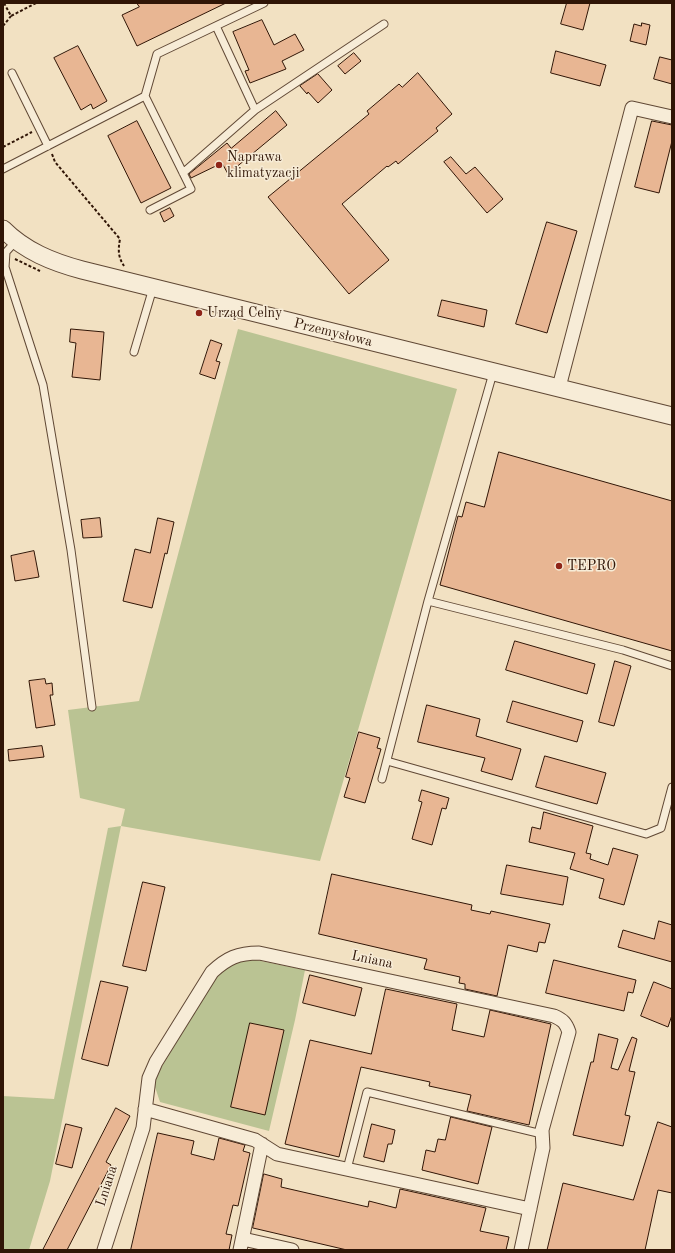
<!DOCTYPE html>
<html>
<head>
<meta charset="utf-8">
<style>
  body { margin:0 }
  #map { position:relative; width:675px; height:1253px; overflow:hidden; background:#f2e1c2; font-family:"Old Standard TT",serif }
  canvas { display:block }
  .frame { position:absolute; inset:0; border:4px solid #301506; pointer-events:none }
</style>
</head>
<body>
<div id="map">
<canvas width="675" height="1253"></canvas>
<div class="frame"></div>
</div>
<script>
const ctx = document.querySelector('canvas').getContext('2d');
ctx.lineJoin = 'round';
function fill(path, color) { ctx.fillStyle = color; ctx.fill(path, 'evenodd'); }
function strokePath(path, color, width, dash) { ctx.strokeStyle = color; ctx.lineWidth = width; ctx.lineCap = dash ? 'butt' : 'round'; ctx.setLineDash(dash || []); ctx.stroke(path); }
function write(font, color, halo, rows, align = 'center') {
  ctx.font = font + ' "Old Standard TT",serif'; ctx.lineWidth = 3; ctx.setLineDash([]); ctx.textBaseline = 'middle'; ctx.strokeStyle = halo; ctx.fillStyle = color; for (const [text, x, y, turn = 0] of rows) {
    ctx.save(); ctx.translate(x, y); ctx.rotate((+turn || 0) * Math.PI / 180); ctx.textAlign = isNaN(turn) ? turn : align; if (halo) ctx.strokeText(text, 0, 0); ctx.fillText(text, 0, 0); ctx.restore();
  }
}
fill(new Path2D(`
  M238 329 457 389 320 861 121 826 50 1181 29 1250H3V1096L54 1099 108 828 121 826 125 809 80 798 68 710 139 701Z
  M251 959 305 970 295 1020 269 1131 160 1102 154 1084 161 1068 218 973 230 963Z`), '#bac393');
const building = new Path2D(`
  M137 3H226L137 46 122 15 139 7Z
  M567 3H590L583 30 561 24Z
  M262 20 274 45 295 34 304 50 282 61 286 69 250 83 245 71 249 70 233 32Z
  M642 23 650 25 646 45 630 41 634 24 641 26Z
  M78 46 107 101 93 109 91 104 81 110 54 58Z
  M556 51 606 65 600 86 551 73Z
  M354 53 361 61 345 74 338 66Z
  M660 57 672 60V84L654 79Z
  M418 73 452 114 436 128 438 131 398 164 396 161 388 167 387 166 342 204 389 260 349 294 268 197 369 114 367 111 399 84 402 87Z
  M318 74 332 90 318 103 308 92 307 94 300 86Z
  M276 111 287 125 228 174 222 163 191 178 189 174 227 143 231 148Z
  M137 121 171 188 141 203 108 136Z
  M652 121 672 125V141L659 193 635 187Z
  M451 157 466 174 475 167 503 199 487 213 444 162Z
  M170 208 174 216 164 222 160 213Z
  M547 222 577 231 547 333 516 324Z
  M442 300 487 310 484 327 438 316Z
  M71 329 104 332 100 380 72 377 76 343 70 342Z
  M211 340 222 344 216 361 220 362 215 379 200 374Z
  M499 452 672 501V651L440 585 458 516 462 517 466 502 484 507Z
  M100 518 102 537 83 538 81 520Z
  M158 518 174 522 167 554 165 553 152 608 123 601 135 549 150 553Z
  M34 551 39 577 15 581 11 556Z
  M515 641 595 664 587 694 506 670Z
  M615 661 631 666 614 726 599 722Z
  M45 679 46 684 52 683 53 695H50L55 725 36 728 29 681Z
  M513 701 583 721 577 742 507 722Z
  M427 705 480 719 476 736 521 749 512 780 481 771 485 758 418 742Z
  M359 732 380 738 377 748 381 749 365 803 344 797 350 778 346 777Z
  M42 746 44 757 9 761 8 750Z
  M545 756 606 773 597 804 536 787Z
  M422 790 449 798 446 809 442 808 432 845 412 839 422 802 419 801Z
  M544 812 593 826 586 853 591 854 590 859 608 865 613 848 638 855 624 905 599 898 604 879 570 869 575 853 529 842 532 827 540 829Z
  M507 865 568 877 563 905 501 894Z
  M332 874 472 905 471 910 490 914 491 911 550 924 545 943 539 942 537 952 508 945 497 996 465 989V984L459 983 460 977 424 969 427 959 319 934Z
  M143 882 165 887 146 971 123 966Z
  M659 921 672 925V962L618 947 623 930 654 939Z
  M554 960 636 980 633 993 628 992 624 1011 546 993Z
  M310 975 362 988 355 1016 303 1003Z
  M101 981 128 987 108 1066 82 1059Z
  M654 982 672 989V1015L668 1027 641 1016Z
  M386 989 457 1004 452 1030 484 1037 490 1010 551 1024 529 1125 467 1111 471 1095 429 1086 430 1082 361 1067 339 1157 285 1144 310 1040 371 1054Z
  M250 1023 284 1030 265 1115 231 1107Z
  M599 1034 618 1039 611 1068 618 1070 632 1037 637 1039 629 1071 635 1072 625 1115 630 1116 623 1146 573 1135 591 1062H593Z
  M116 1108 130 1116 106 1162 111 1165 67 1250H43Z
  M451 1117 492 1127 478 1184 422 1170 426 1150 435 1152 438 1139 445 1140Z
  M658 1122 672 1127V1193L658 1190 645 1250H547L563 1183 633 1200Z
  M66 1124 82 1128 72 1168 56 1164Z
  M372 1124 395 1130 392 1144H388L384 1162 364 1157Z
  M158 1133 194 1141 191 1154 214 1160 219 1138 245 1145 243 1151 250 1153 238 1206 233 1205 226 1234 232 1235 229 1250H131Z
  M264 1174 282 1179 281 1187 368 1207 369 1201 396 1208 400 1189 486 1208 480 1231 509 1237 506 1250H347L253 1228Z`);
fill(building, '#e8b693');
strokePath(building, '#301506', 1);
const service = new Path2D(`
  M12 73 48 146
  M145 96 191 189 150 210
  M255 110 384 24
  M3 169 145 96 157 54 264 3
  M183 173 255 110 216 26
  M16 241 6 252 5 267 43 385 71 550 92 707
  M134 352 153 288
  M428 601 623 650 672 666
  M387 761 646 834 661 828 672 787
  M382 779 428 601 493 373
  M347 1169 367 1092 542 1134`);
const minor = new Path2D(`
  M559 387 632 108 672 117
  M145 1109 255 1140 277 1154 530 1209
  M243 1239 292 1250
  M104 1250 143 1128 149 1078 156 1062 212 972C227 958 238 953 259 953L554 1016C563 1020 566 1023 569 1032L542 1130 543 1148 521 1250
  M240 1250 262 1144`);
const tertiary = new Path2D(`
  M3 229C25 251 52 262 82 270L672 416`);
strokePath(service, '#604835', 9);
strokePath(minor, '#604835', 15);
strokePath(tertiary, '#604835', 19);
strokePath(new Path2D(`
  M4 3 11 16 36 3
  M3 26 11 16
  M3 147 32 132
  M52 154 55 162 120 239C118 250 118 257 124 266
  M15 259 40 271`), '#301506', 2, [3, 2]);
strokePath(service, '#f7ecd7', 7);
strokePath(minor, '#f7ecd7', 13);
strokePath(tertiary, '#f7ecd7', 17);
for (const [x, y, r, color] of [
  [219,165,4,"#8f2418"],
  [199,313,4,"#8f2418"],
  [559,566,4,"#8f2418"]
]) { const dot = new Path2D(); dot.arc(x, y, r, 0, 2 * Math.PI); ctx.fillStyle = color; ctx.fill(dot); strokePath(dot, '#f7ecd7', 1.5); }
write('14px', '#301506', '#f7ecd7', [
  ["Naprawa",227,157],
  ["klimatyzacji",227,173],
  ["Urząd Celny",207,313],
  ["TEPRO",567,566]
], 'left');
write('14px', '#301506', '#f7ecd7', [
  ["Przemysłowa",333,333,14],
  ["Lniana",372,960,12],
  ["Lniana",107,1186,-72]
]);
</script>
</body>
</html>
